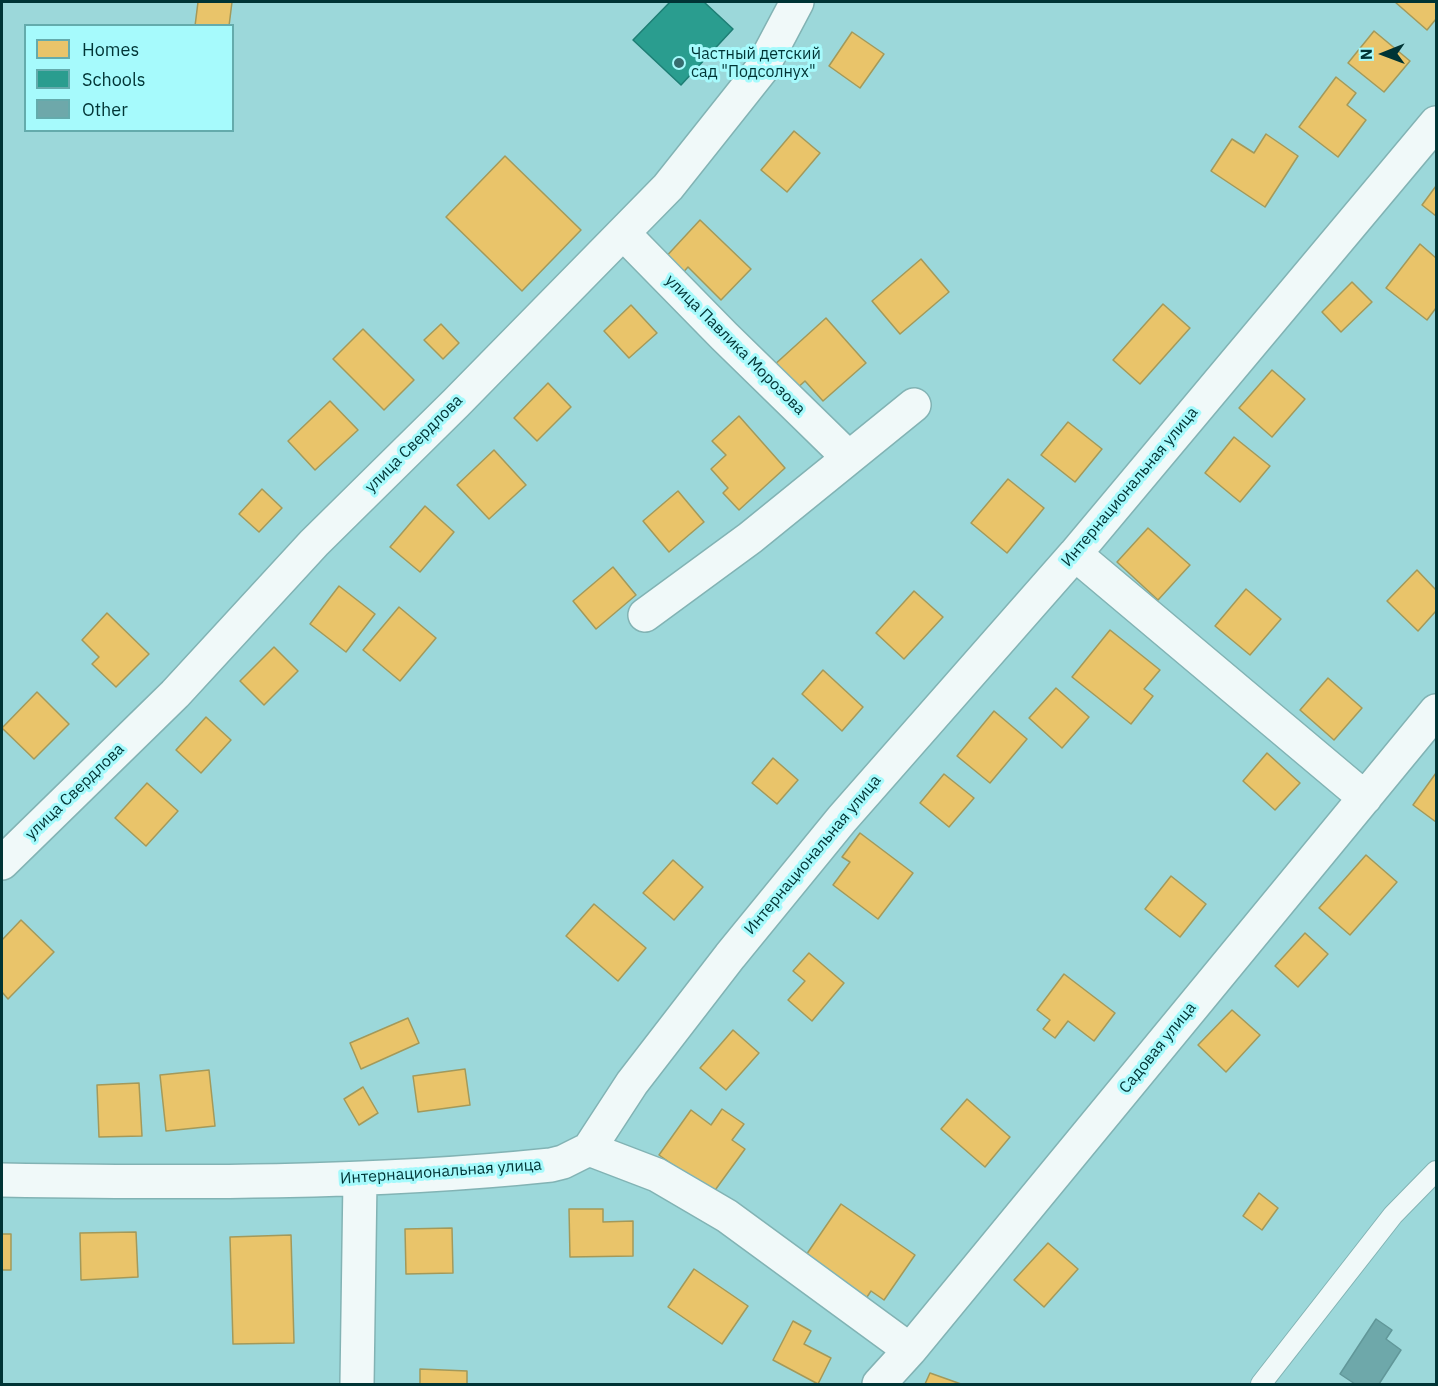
<!DOCTYPE html>
<html>
<head>
<meta charset="utf-8">
<style>
  body { margin:0 }
  #map { position:relative; width:1438px; height:1386px; overflow:hidden; background:#9cd8da; font-family:"IBM Plex Sans",sans-serif }
  canvas { display:block }
  .frame { position:absolute; inset:0; border:3px solid #003435; pointer-events:none }
  .legend { position:absolute; left:24px; top:24px; width:210px; height:108px; box-sizing:border-box; background:#a6fafc; border:2px solid #64abac; margin:0; padding:8px 10px; list-style:none; font-size:18px; color:#003435 }
  .legend li { display:flex; align-items:center; gap:12px; height:30px }
  .legend b { width:30px; border:2px solid #64abac }
  .north { position:absolute; left:1354px; top:24px; width:60px; height:60px; -webkit-text-stroke:4px #a6fafc; paint-order:stroke; rotate:269deg; font-size:16px; font-weight:700; line-height:24px; text-align:center; color:#003435 }
  .north::after { content:''; display:block; margin:auto; width:21px; height:27px; background:#003435; clip-path:polygon(50% 0,100% 100%,50% 72%,0 100%) }
</style>
</head>
<body>
<div id="map">
<canvas width="1438" height="1386"></canvas>
<div class="frame"></div>
<ul class="legend">
<li><b style="height:16px;background:#e9c46a"></b>Homes</li>
<li><b style="height:16px;background:#2a9d8f"></b>Schools</li>
<li><b style="height:16px;background:#6ea8aa"></b>Other</li>
</ul>
<div class="north">N</div>
</div>
<script>
const ctx = document.querySelector('canvas').getContext('2d');
ctx.lineJoin = 'round';
function fill(path, color) { ctx.fillStyle = color; ctx.fill(path, 'evenodd'); }
function strokePath(path, color, width, dash) { ctx.strokeStyle = color; ctx.lineWidth = width; ctx.lineCap = dash ? 'butt' : 'round'; ctx.setLineDash(dash || []); ctx.stroke(path); }
function write(font, color, halo, rows, align = 'center') {
  ctx.font = font + ' "IBM Plex Sans",sans-serif'; ctx.lineWidth = 6; ctx.setLineDash([]); ctx.textBaseline = 'middle'; ctx.strokeStyle = halo; ctx.fillStyle = color; for (const [text, x, y, turn = 0] of rows) {
    ctx.save(); ctx.translate(x, y); ctx.rotate((+turn || 0) * Math.PI / 180); ctx.textAlign = isNaN(turn) ? turn : align; if (halo) ctx.strokeText(text, 0, 0); ctx.fillText(text, 0, 0); ctx.restore();
  }
}
const homes = new Path2D(`
  M198 2H232L229 26H195Z
  M1395 2H1436V19L1427 30Z
  M1374 31 1410 61 1384 92 1348 63Z
  M852 32 884 54 860 88 829 66Z
  M1336 77 1356 93 1347 105 1366 120 1338 157 1299 127Z
  M794 131 820 153 787 192 761 170Z
  M1266 134 1298 156 1265 207 1211 171 1232 139 1254 153Z
  M505 156 581 230 522 291 446 217Z
  M1436 186V216L1422 205Z
  M700 220 751 269 721 300 688 267 679 277 662 261Z
  M1420 244 1436 258V308L1427 320 1386 288Z
  M921 259 949 292 900 334 872 301Z
  M1352 282 1372 302 1341 332 1322 312Z
  M1163 304 1190 328 1140 384 1113 360Z
  M631 305 657 333 629 358 604 331Z
  M826 318 866 363 823 401 805 381 795 390 773 366Z
  M441 324 459 343 443 359 424 340Z
  M363 329 414 380 384 410 333 359Z
  M1272 370 1305 399 1272 437 1239 408Z
  M548 383 571 407 537 441 514 418Z
  M330 401 358 430 315 470 288 441Z
  M739 416 785 468 739 510 723 493 728 488 711 469 726 455 712 441Z
  M1068 422 1102 449 1075 482 1041 455Z
  M1234 437 1270 466 1240 502 1205 473Z
  M494 450 526 485 489 519 457 485Z
  M1008 479 1044 508 1007 553 971 523Z
  M262 489 282 508 259 532 239 514Z
  M678 491 704 522 669 552 643 521Z
  M425 506 454 532 420 572 390 547Z
  M1148 528 1190 565 1158 600 1117 562Z
  M613 567 636 595 596 629 573 601Z
  M1417 570 1436 590V611L1418 631 1387 601Z
  M339 586 375 614 346 652 310 624Z
  M1246 589 1281 619 1250 655 1215 626Z
  M914 591 943 617 904 659 876 633Z
  M399 607 436 638 400 681 363 650Z
  M107 613 149 654 116 687 92 664 99 657 82 640Z
  M1110 630 1160 670 1144 689 1153 696 1131 724 1072 677Z
  M274 647 298 671 264 705 240 681Z
  M823 670 863 707 842 731 802 694Z
  M1328 678 1362 708 1334 740 1300 710Z
  M1056 688 1089 717 1062 748 1029 718Z
  M37 692 69 724 34 759 2 728Z
  M994 711 1027 739 990 783 957 756Z
  M206 717 231 740 201 773 176 750Z
  M1267 753 1300 783 1275 810 1243 781Z
  M773 758 798 780 777 804 752 783Z
  M1436 773V822L1413 805Z
  M944 774 974 798 949 827 920 803Z
  M147 783 178 811 146 846 115 818Z
  M860 833 913 873 878 919 833 885 850 862 842 857Z
  M1366 855 1397 882 1350 935 1319 908Z
  M673 860 703 887 674 920 643 893Z
  M1171 876 1206 904 1180 937 1145 909Z
  M594 904 646 948 618 981 566 936Z
  M21 920 54 952 8 999 2 992V940Z
  M1305 933 1328 954 1298 987 1275 966Z
  M809 953 844 983 812 1021 788 1000 805 981 793 971Z
  M1064 974 1115 1013 1094 1041 1068 1021 1055 1038 1043 1029 1050 1020 1037 1010Z
  M1232 1010 1260 1035 1226 1072 1198 1045Z
  M408 1018 419 1043 361 1069 350 1043Z
  M733 1030 759 1053 726 1090 700 1068Z
  M465 1069 470 1105 418 1112 413 1076Z
  M209 1070 215 1126 166 1131 160 1075Z
  M139 1083 142 1136 99 1137 97 1085Z
  M363 1087 378 1113 359 1125 344 1099Z
  M967 1099 1010 1137 985 1167 941 1129Z
  M722 1109 744 1124 732 1140 745 1149 713 1193 659 1155 691 1110 711 1125Z
  M1259 1193 1278 1208 1262 1230 1243 1216Z
  M841 1204 915 1255 884 1300 871 1291 863 1303 802 1261Z
  M569 1209H603V1222L633 1221V1256L570 1257Z
  M452 1228 453 1273 406 1274 405 1229Z
  M136 1232 138 1277 81 1280 80 1233Z
  M2 1234H11V1270H2Z
  M291 1235 294 1343 233 1344 230 1237Z
  M1048 1243 1078 1269 1044 1307 1014 1280Z
  M694 1269 748 1306 722 1344 668 1307Z
  M793 1321 811 1331 804 1344 831 1358 818 1384 773 1360Z
  M420 1369 467 1371V1384H420Z
  M930 1373 961 1384H925Z`);
fill(homes, '#e9c46a');
strokePath(homes, '#a3995a', 1.5);
const schools = new Path2D(`
  M670 2H704L733 29 681 85 633 40Z`);
fill(schools, '#2a9d8f');
strokePath(schools, '#1d7e74', 1.5);
const building = new Path2D(`
  M1376 1319 1392 1330 1386 1339 1401 1350 1379 1384H1355L1340 1374Z`);
fill(building, '#6ea8aa');
strokePath(building, '#619799', 1.5);
const service = new Path2D(`
  M1261 1384 1393 1215 1436 1171`);
const minor = new Path2D(`
  M623 233 724 336 848 457
  M1075 554 1365 798
  M645 615 750 538 914 405
  M2 863 175 694 314 543 456 403 668 187 761 70 797 2
  M589 1149 657 1175 727 1216 910 1350
  M2 1180C185 1183 368 1184 551 1165L563 1162 589 1149 632 1083 730 956 842 819 1075 554 1436 123
  M357 1384 360 1179
  M879 1384 910 1350 1436 711`);
strokePath(service, '#82b3b4', 22);
strokePath(minor, '#82b3b4', 36);
strokePath(service, '#f0f9f9', 20);
strokePath(minor, '#f0f9f9', 33);
for (const [x, y, r, color] of [
  [679,63,6,"#376d6f"]
]) { const dot = new Path2D(); dot.arc(x, y, r, 0, 2 * Math.PI); ctx.fillStyle = color; ctx.fill(dot); strokePath(dot, '#a6fafc', 2); }
write('16px', '#003435', '#a6fafc', [
  ["Частный детский",691,54],
  ["сад \"Подсолнух\"",691,72]
], 'left');
write('16px', '#003435', '#a6fafc', [
  ["улица Павлика Морозова",735,345,45],
  ["улица Свердлова",414,444,-45],
  ["Интернациональная улица",1130,487,-50],
  ["улица Свердлова",75,792,-44],
  ["Интернациональная улица",813,855,-50],
  ["Садовая улица",1158,1048,-51],
  ["Интернациональная улица",441,1172,-4]
]);
</script>
</body>
</html>
